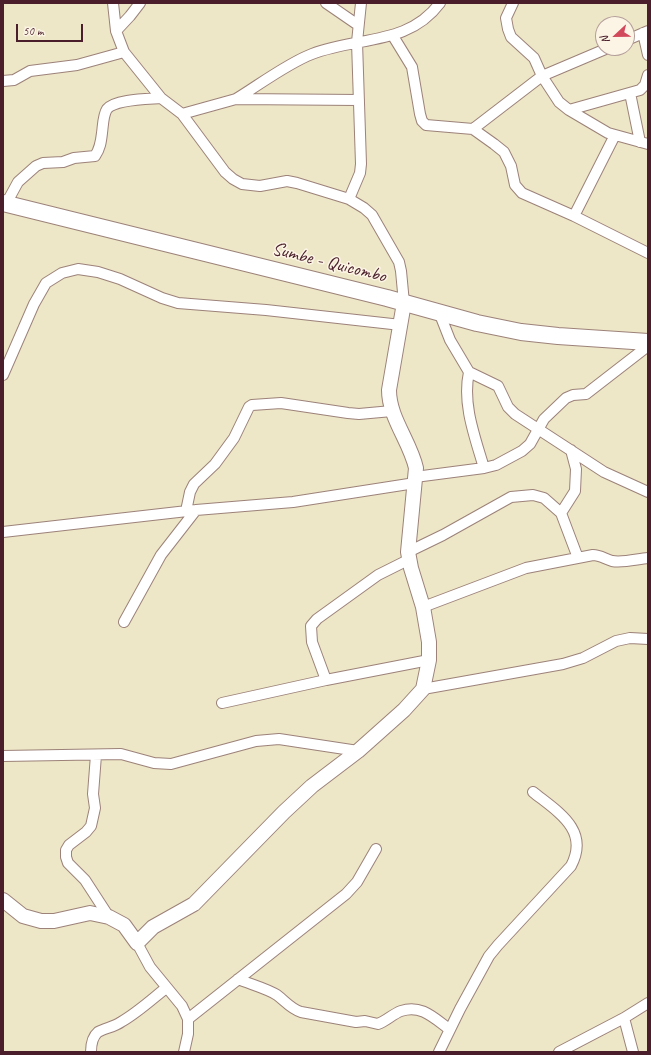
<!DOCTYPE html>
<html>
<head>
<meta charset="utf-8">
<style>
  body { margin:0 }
  #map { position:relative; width:651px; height:1055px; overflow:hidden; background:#ede6c7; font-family:Caveat,sans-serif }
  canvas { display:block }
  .frame { position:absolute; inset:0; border:4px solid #4a1f2b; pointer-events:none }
  .north { position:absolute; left:595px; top:16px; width:40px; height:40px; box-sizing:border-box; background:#fcf5e5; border:1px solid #b59f9b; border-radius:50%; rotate:248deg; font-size:11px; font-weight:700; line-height:16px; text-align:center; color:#4a1f2b }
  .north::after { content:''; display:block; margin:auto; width:14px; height:18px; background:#d1495b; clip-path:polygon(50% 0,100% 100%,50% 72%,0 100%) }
  .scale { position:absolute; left:16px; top:24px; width:67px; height:18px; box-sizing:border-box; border:2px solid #4a1f2b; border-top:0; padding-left:5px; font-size:12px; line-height:14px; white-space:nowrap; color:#4a1f2b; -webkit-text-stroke:3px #fcf5e5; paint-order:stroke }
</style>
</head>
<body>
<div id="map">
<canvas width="651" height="1055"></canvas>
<div class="frame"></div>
<div class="north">N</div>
<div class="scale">50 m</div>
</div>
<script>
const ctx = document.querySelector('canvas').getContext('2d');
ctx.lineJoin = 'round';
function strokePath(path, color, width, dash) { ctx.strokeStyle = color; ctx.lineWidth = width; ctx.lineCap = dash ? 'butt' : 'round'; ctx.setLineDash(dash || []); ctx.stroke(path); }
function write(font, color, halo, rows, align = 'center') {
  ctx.font = font + ' Caveat,sans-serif'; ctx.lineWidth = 3; ctx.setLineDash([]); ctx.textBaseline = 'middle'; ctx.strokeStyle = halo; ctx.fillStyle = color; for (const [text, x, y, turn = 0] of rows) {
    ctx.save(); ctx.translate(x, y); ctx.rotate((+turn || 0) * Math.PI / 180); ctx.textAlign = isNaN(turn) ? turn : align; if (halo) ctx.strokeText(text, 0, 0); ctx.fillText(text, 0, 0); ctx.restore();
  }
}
const street = new Path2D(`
  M113 3 116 31 124 52 161 98 182 114 225 172 233 179 242 184 260 186 287 181 297 183 349 199 364 208 372 215 399 262 401 271 404 303
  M326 3 358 25
  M513 3 506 18 508 29 511 37 534 58 542 76 559 102 569 110 608 133 648 144
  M116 31 130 16 140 3
  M643 33 648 55
  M393 36 412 67 420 114 422 121 426 125 473 129 494 144 504 152 511 166 515 185 522 193 574 216 648 253
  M627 40 648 31
  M3 81 14 80 30 71 77 65 124 52
  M630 93 640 142
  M236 99C259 85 288 63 312 54 358 36 408 46 440 3
  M569 110 640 90 645 85 648 75
  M182 114 236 99 359 100
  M473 129 542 76 608 48
  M349 199 360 173 361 164 357 42 361 3
  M6 204 18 182 36 166 43 163 63 162 74 158 95 156C100 149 101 142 102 133 103 126 103 115 107 109 115 99 148 99 161 98
  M574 216 615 135
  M439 312 450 340 469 372 498 386 508 407 515 414 604 472 648 492
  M469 372C462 404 475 437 484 468
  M3 375 34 304 46 283 62 273 78 269 98 272 120 279 162 298 178 303 266 310 401 325
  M415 477 484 468 496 465 522 451 530 444 544 419 566 398 573 395 586 394 648 346
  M186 511 190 492 194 484 215 464 234 438 249 407 252 405 281 403 348 413 359 414 392 411
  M561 513 575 491 576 469 571 450
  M3 532 196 510 293 502 415 483
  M408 552 443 535 511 497 533 495 544 498 561 513 578 558
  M423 607 526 568 593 555C600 555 605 559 612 561 623 563 637 559 648 558
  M124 622 161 555 196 510
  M326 680 312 642 311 626 317 619 378 575 408 560
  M423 689 563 664 583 658 616 641 630 638 648 639
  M222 703 326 680 429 660
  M96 755 93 794 95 808 91 826 86 832 69 845 66 850V857L68 863 85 880 109 917
  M3 756 121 754 154 763 171 764 256 741 279 739 358 751
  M137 943 150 967 182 1006 188 1019V1034L184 1052
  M238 979C250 984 268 989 277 995 285 1001 291 1009 301 1012L356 1022 365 1021 378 1024C386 1021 393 1014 401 1011 421 1004 434 1018 449 1029
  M624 1018 633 1052
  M188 1019 346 894 357 882 376 849
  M91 1052C91 1045 92 1037 98 1032 105 1028 114 1027 121 1022 137 1013 151 1000 166 988
  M439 1052 460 1009 489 956 498 945 571 866C590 830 558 812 533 792
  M559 1052 624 1018 648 1003`);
const secondary = new Path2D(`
  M3 900 23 916 41 921H54L90 913 109 917 124 925 137 943 153 927 194 904 284 812 312 786 358 751 404 710 423 689 429 660V642L423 607 411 568 408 552 416 468C410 441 389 418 389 390L404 303`);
const primary = new Path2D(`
  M3 203 387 298 477 323 521 332 558 336 648 342`);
strokePath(street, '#9c8279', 12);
strokePath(secondary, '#9c8279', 16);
strokePath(primary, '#9c8279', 18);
strokePath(street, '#fff', 10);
strokePath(secondary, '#fff', 14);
strokePath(primary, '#fff', 16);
write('19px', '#4a1f2b', '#fcf5e5', [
  ["Sumbe - Quicombo",329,263,14]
]);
</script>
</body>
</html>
